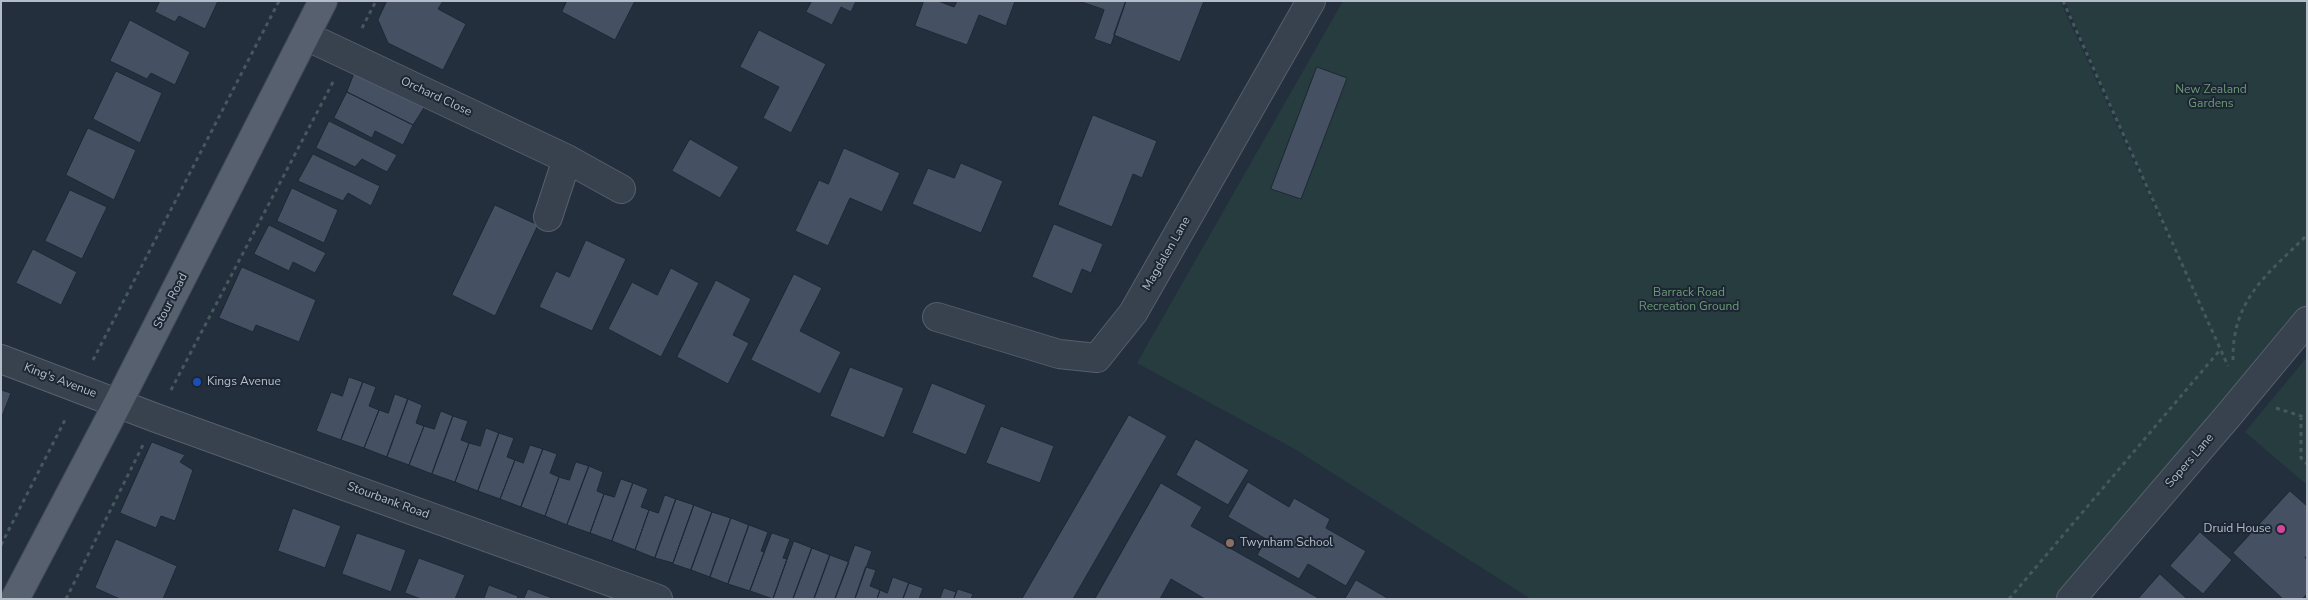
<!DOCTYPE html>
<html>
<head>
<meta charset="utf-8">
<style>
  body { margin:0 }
  #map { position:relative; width:2308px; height:600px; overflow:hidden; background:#242f3e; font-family:"Nunito Sans",sans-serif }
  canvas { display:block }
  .frame { position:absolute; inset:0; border:2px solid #b4bcc9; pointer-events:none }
</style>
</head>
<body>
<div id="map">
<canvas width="2308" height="600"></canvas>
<div class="frame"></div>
</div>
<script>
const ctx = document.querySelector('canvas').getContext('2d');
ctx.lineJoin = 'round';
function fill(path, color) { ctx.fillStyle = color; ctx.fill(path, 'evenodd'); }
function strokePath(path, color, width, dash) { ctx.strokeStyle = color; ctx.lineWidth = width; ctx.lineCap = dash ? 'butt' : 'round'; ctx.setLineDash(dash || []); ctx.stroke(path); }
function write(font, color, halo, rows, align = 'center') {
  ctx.font = font + ' "Nunito Sans",sans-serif'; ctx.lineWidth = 4; ctx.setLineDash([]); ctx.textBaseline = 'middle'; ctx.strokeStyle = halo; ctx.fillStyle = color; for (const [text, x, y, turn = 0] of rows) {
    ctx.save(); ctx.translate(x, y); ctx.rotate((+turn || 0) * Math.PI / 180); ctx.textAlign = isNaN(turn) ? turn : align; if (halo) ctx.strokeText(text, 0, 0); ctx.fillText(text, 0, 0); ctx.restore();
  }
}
fill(new Path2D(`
  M1343 1H2060L2194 294 2065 1H2307V321L2071 599H1531L1293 448 1137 363Z
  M2307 357V485L2245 432Z`), '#263c3f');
const building = new Path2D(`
  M160 1H218L205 29 179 16 175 22 155 12Z
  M387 1H443L438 9 466 24 443 70 388 43 378 20Z
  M567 1H635L615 40 562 12Z
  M812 1H856L851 12 841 7 832 25 806 12Z
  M924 1H938L954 7 957 1H1015L1006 26 979 15 967 45 915 26Z
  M1079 1H1126L1111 45 1094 39 1104 10Z
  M1126 1H1204L1180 62 1114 35Z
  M130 20 190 52 175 85 151 73 147 79 110 61Z
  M759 30 826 64 791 133 763 118 779 87 740 67Z
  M1317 67 1347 78 1301 199 1271 189Z
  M356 69 427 103 413 125 347 92Z
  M116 71 162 93 140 143 93 119Z
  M347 92 413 125 403 145 375 131 372 138 334 118Z
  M1093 115 1157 141 1142 178 1133 174 1112 227 1058 205Z
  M329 121 397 155 387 172 362 159 355 167 316 148Z
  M88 128 136 150 114 200 66 175Z
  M690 139 739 167 720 198 672 171Z
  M844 148 900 173 882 212 850 198 828 246 795 231 819 180 828 184Z
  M313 154 380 186 371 206 348 193 343 201 298 181Z
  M961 163 1003 181 981 233 912 204 928 168 954 178Z
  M292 188 338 210 324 243 277 221Z
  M70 190 107 207 82 259 45 241Z
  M495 205 538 225 495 316 452 295Z
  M1054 224 1103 244 1091 273 1082 269 1072 294 1032 277Z
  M269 225 326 253 315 273 293 262 289 271 254 254Z
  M586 240 626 259 592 331 539 307 556 271 569 277Z
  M33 249 77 272 61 305 16 283Z
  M242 267 316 300 299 342 256 325 253 332 219 318Z
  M671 268 699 283 661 357 608 329 632 282 657 295Z
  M794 274 822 288 800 331 841 352 820 394 751 360Z
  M716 280 751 299 733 335 749 343 728 384 677 357Z
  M850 367 904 388 884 438 830 416Z
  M349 377 363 382 341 440 316 431 331 392 342 396Z
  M363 382 376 387 369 406 379 410 364 448 341 440Z
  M932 383 986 405 966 455 912 433Z
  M1 390 11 393 1 419Z
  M395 394 408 399 387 457 364 448 379 410 388 413Z
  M408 399 422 405 416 423 424 426 409 465 387 457Z
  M441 411 453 416 432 474 409 465 424 426 434 429Z
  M1129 415 1167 436 1073 599H1022Z
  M453 416 468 421 461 440 469 443 455 482 432 474Z
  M1001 426 1054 446 1040 483 986 463Z
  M486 428 499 433 478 491 455 482 469 443 480 446Z
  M499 433 514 438 507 457 515 460 500 499 478 491Z
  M1196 439 1249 470 1228 505 1176 475Z
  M152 442 185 455 180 462 193 470 175 521 161 516 156 528 120 513Z
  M530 445 543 449 521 507 500 499 515 460 523 463Z
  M543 449 557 454 550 473 559 477 545 516 521 507Z
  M576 462 589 466 567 525 545 516 559 477 569 480Z
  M589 466 603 472 597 491 604 494 590 533 567 525Z
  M621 479 633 483 612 541 590 533 604 494 614 497Z
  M1248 482 1289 507 1294 498 1330 519 1326 528 1366 551 1346 586 1308 564 1299 579 1257 555 1266 539 1228 517Z
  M633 483 648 489 641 507 649 510 635 550 612 541Z
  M1161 483 1202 507 1191 526 1320 599H1205L1171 579 1160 599H1095Z
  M2290 491 2307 506V555L2305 558 2307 560V594L2302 599H2283L2233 553Z
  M665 495 676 499 655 558 635 550 649 510 658 513Z
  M676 499 694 505 673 563 655 558Z
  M694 505 712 512 691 570 673 564Z
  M293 508 341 526 325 568 278 551Z
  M712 512 731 518 710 577 691 570Z
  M731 518 749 525 728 584 710 577Z
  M749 525 768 532 761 551 764 552 750 591 728 584Z
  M2200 532 2232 560 2203 594 2170 566Z
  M357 533 406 550 391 592 342 574Z
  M772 533 790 539 783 558 787 559 773 599 750 591Z
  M116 539 177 566 163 599H120L95 588Z
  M794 541 812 548 793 599H773Z
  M855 545 872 551 855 599H835Z
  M812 548 830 555 814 599H793Z
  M830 555 849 562 835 599H814Z
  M419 558 465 575 455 599H421L405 593Z
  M866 567 876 570 870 586 880 590 877 599H855Z
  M2160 574 2187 599H2138Z
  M893 577 909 583 903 599H877L880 590 887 593Z
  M1356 580 1389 599H1345Z
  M909 583 923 588 919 599H903Z
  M489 585 518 596 517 599H484Z
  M944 588 956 592 954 599H940Z
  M528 589 555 599H524Z
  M958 589 973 594 971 599H954Z`);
fill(building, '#455162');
strokePath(building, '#1f2835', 1);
const minor = new Path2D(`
  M306 36 567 159 621 189
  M548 217 567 159
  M937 317 1059 354 1097 358 1133 313 1311 1
  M1 359 156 418 658 599
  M2071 599 2228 416 2307 321`);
const major = new Path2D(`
  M15 599 118 403 323 1`);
strokePath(minor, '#565f6c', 30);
strokePath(major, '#414a57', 30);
strokePath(new Path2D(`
  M2063 1 2228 366
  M362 28 376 1
  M93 360 279 1
  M2233 360C2232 299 2267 275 2307 235
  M171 390 333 82
  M2276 408 2307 418
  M2301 416V458L2307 464
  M1 545 66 418
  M66 599 143 445
  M2009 599 2220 350`), '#44595c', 3, [4, 4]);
strokePath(minor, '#38414e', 28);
strokePath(major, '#56606e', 28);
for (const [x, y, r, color] of [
  [197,382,5,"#1a4fb4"],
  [2281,529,5,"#d1479c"],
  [1230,543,5,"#8d6e63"]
]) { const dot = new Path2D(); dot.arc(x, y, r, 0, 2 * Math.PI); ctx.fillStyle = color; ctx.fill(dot); strokePath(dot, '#1d2633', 2); }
write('12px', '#6b9a76', '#1d2633', [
  ["New Zealand",2211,90],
  ["Gardens",2211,104],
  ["Barrack Road",1689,293],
  ["Recreation Ground",1689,307]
]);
write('12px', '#b4bcc9', '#1d2633', [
  ["Orchard Close",436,97,25],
  ["Magdalen Lane",1167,254,-60],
  ["Stour Road",171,301,-63],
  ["King's Avenue",60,381,21],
  ["Sopers Lane",2190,461,-49],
  ["Stourbank Road",388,501,20]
]);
write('12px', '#b4bcc9', '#1d2633', [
  ["Kings Avenue",207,382],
  ["Druid House",2271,529,"right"],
  ["Twynham School",1240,543]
], 'left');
</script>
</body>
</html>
